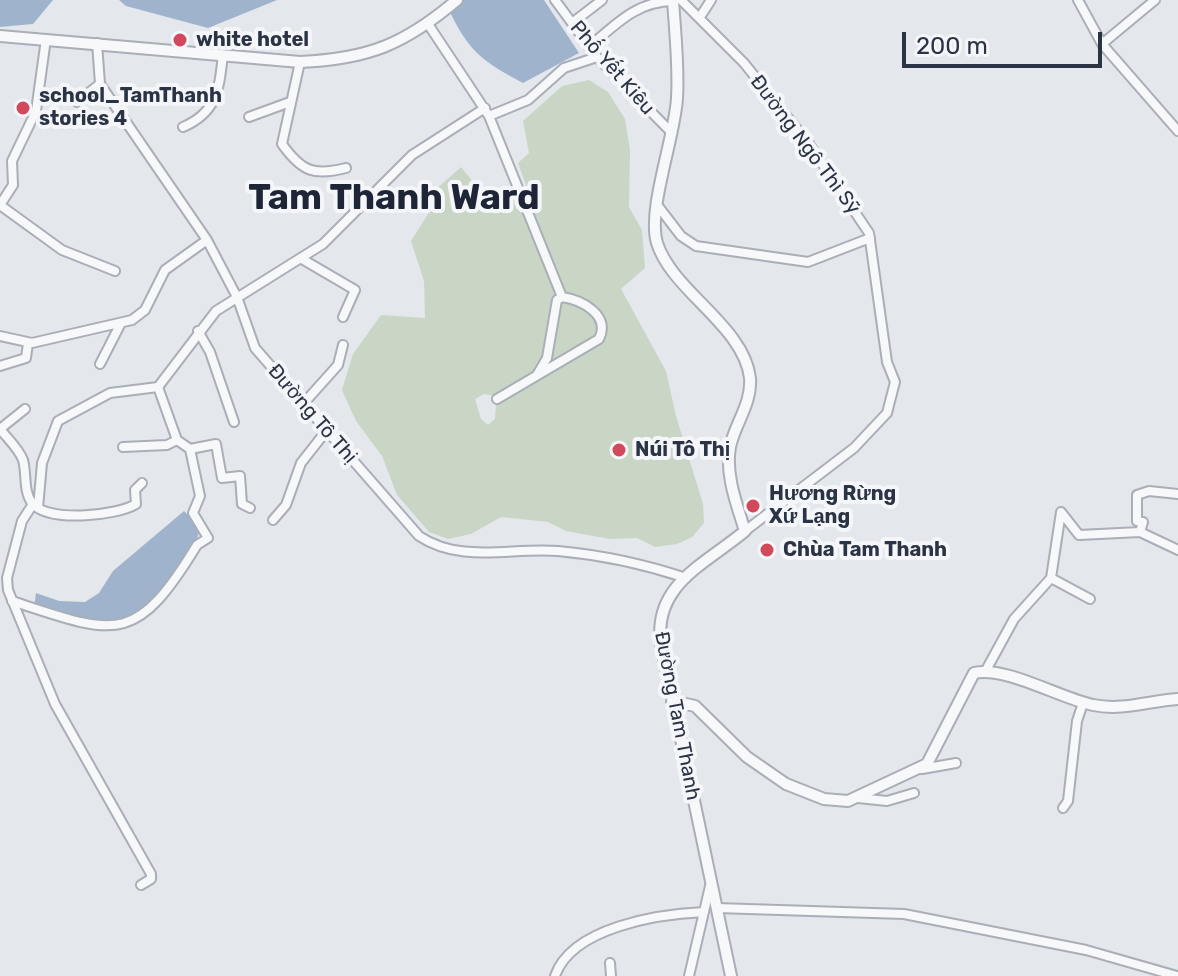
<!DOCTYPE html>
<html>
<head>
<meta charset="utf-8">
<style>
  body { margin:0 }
  #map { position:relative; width:1178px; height:976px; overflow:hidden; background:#e4e7ec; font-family:Rubik,sans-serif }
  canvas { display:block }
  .scale { position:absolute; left:902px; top:32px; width:200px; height:36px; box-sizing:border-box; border:4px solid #2b3445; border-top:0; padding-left:10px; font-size:24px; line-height:28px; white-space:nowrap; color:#2b3445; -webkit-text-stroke:6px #f4f6f9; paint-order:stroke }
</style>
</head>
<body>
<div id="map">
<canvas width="1178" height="976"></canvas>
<div class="scale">200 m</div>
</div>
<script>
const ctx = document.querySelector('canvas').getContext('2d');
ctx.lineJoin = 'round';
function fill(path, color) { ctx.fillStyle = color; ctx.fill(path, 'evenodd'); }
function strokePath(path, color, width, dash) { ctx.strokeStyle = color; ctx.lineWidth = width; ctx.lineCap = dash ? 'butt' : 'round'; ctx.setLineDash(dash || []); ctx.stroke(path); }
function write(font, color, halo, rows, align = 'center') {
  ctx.font = font + ' Rubik,sans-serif'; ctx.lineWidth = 8; ctx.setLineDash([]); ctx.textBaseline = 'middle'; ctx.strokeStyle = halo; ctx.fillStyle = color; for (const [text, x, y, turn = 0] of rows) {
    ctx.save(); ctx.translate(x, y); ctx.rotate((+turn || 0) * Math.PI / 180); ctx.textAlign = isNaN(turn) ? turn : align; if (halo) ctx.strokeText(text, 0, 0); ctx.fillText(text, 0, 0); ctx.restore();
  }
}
fill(new Path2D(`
  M589 80 608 92 625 119 630 150 629 207 642 230 645 268 621 289 666 371 676 416 703 504 704 523 692 537 677 544 655 547 637 538 610 539 566 531 548 522 501 517 471 534 448 539 429 532 397 495 382 456 356 421 342 390 353 354 381 315 425 318 424 281 411 241 430 211 425 199 461 167 478 188 515 196 526 185 518 163 529 153 523 121 562 86ZM484 394 491 395 496 403 495 419 488 425 481 419 475 399Z`), '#c9d6c5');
fill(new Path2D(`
  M0 0H53L33 24 0 27Z
  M119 0H277L208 28 126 6Z
  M462 0H544L579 53 523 83C482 61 469 52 449 10Z
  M184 511 200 527C197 547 186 554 176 569 131 640 106 624 34 607L36 593 59 601 85 602 99 593 113 571Z`), '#9fb4cc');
const minor = new Path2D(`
  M555 0 597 57 672 133
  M681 0 744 63 809 144 869 233 887 362 895 382 887 413 854 448 745 531
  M1078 0 1102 44 1178 131
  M700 17 711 0
  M572 23 602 0
  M428 24 489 116 562 297
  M46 39 36 111 12 161 13 185 0 205 62 250 115 271
  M97 43 100 84 207 240 237 297 255 348 419 536C461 564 511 547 558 551 602 555 644 564 686 578
  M1102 44 1155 0
  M589 47C615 25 637 1 673 1
  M300 62 282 144C302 172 314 176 346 168
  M77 102 100 84
  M489 116 528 100 564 68 597 57
  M249 117 290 102
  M183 127C218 112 219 88 223 55
  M658 206 681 236 696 246 808 262 870 238
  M302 259 355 290 343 317
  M198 331 210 352 234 422
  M0 336 32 343 132 320 145 310 165 270 207 240
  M100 364 120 325
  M0 366 26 358 28 343
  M537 375 547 358 557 300 562 297
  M497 399 599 339C611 316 583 300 562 297
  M304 403 338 365 343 345
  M25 409 0 429C7 438 19 449 23 460 27 474 23 491 32 503 48 523 116 516 136 504L135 490 142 483
  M123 447 167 445 177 440
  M190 449 216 444 222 478 240 476 242 504 250 508
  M33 504 22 521 7 578 8 590 55 704 151 874V879L141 885
  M38 508 42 463 58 421 110 393 158 387 216 311 323 244 412 155 485 108
  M273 520 286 505 301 463 327 430
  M1140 532 1143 522 1137 521V495L1149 491 1178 494
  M1051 578 1090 599
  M12 601C116 635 135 647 197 545L208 538 193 513 200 496 190 449 177 440 158 387
  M985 672 1014 619 1051 578 1061 512 1079 535 1140 532 1178 550
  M922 769 956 763
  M858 798 887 801 914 793
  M1063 808 1068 801 1077 721 1083 703
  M717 908 904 914 1086 950 1177 976
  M610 963 611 976
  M555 976C572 927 659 914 704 912
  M689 976 710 886`);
const tertiary = new Path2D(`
  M673 0C675 32 679 66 677 98 675 137 647 209 657 243 672 291 744 326 750 378 752 404 735 423 730 447 725 475 737 505 745 531 704 565 653 585 661 644L731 976
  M0 36 300 62C369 59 405 44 457 0
  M672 701 695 706 747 757 786 784 824 799 848 801 927 764 974 673C1007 666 1059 698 1093 705 1123 711 1148 701 1178 699`);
strokePath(minor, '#a9aeb7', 12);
strokePath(tertiary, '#a9aeb7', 14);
strokePath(minor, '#f7f8fa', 8);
strokePath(tertiary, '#f7f8fa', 10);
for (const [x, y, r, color] of [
  [180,40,8,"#d1495b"],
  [23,108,8,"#d1495b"],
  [619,450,8,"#d1495b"],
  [753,506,8,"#d1495b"],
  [767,550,8,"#d1495b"]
]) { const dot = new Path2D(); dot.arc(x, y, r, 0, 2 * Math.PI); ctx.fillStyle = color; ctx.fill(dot); strokePath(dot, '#f4f6f9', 3); }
write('bold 20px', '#2b3445', '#f4f6f9', [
  ["white hotel",196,40],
  ["school_TamThanh",39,96],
  ["stories 4",39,119],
  ["Núi Tô Thị",635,450],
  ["Hương Rừng",769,494],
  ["Xứ Lạng",769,517],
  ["Chùa Tam Thanh",783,550]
], 'left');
write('20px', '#2b3445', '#f4f6f9', [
  ["Phố Yết Kiêu",612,68,49],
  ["Đường Ngô Thì Sỹ",805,145,53],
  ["Đường Tô Thị",312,414,49],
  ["Đường Tam Thanh",677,716,79]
]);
write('bold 36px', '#1d2536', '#f4f6f9', [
  ["Tam Thanh Ward",394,199]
]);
</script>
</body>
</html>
